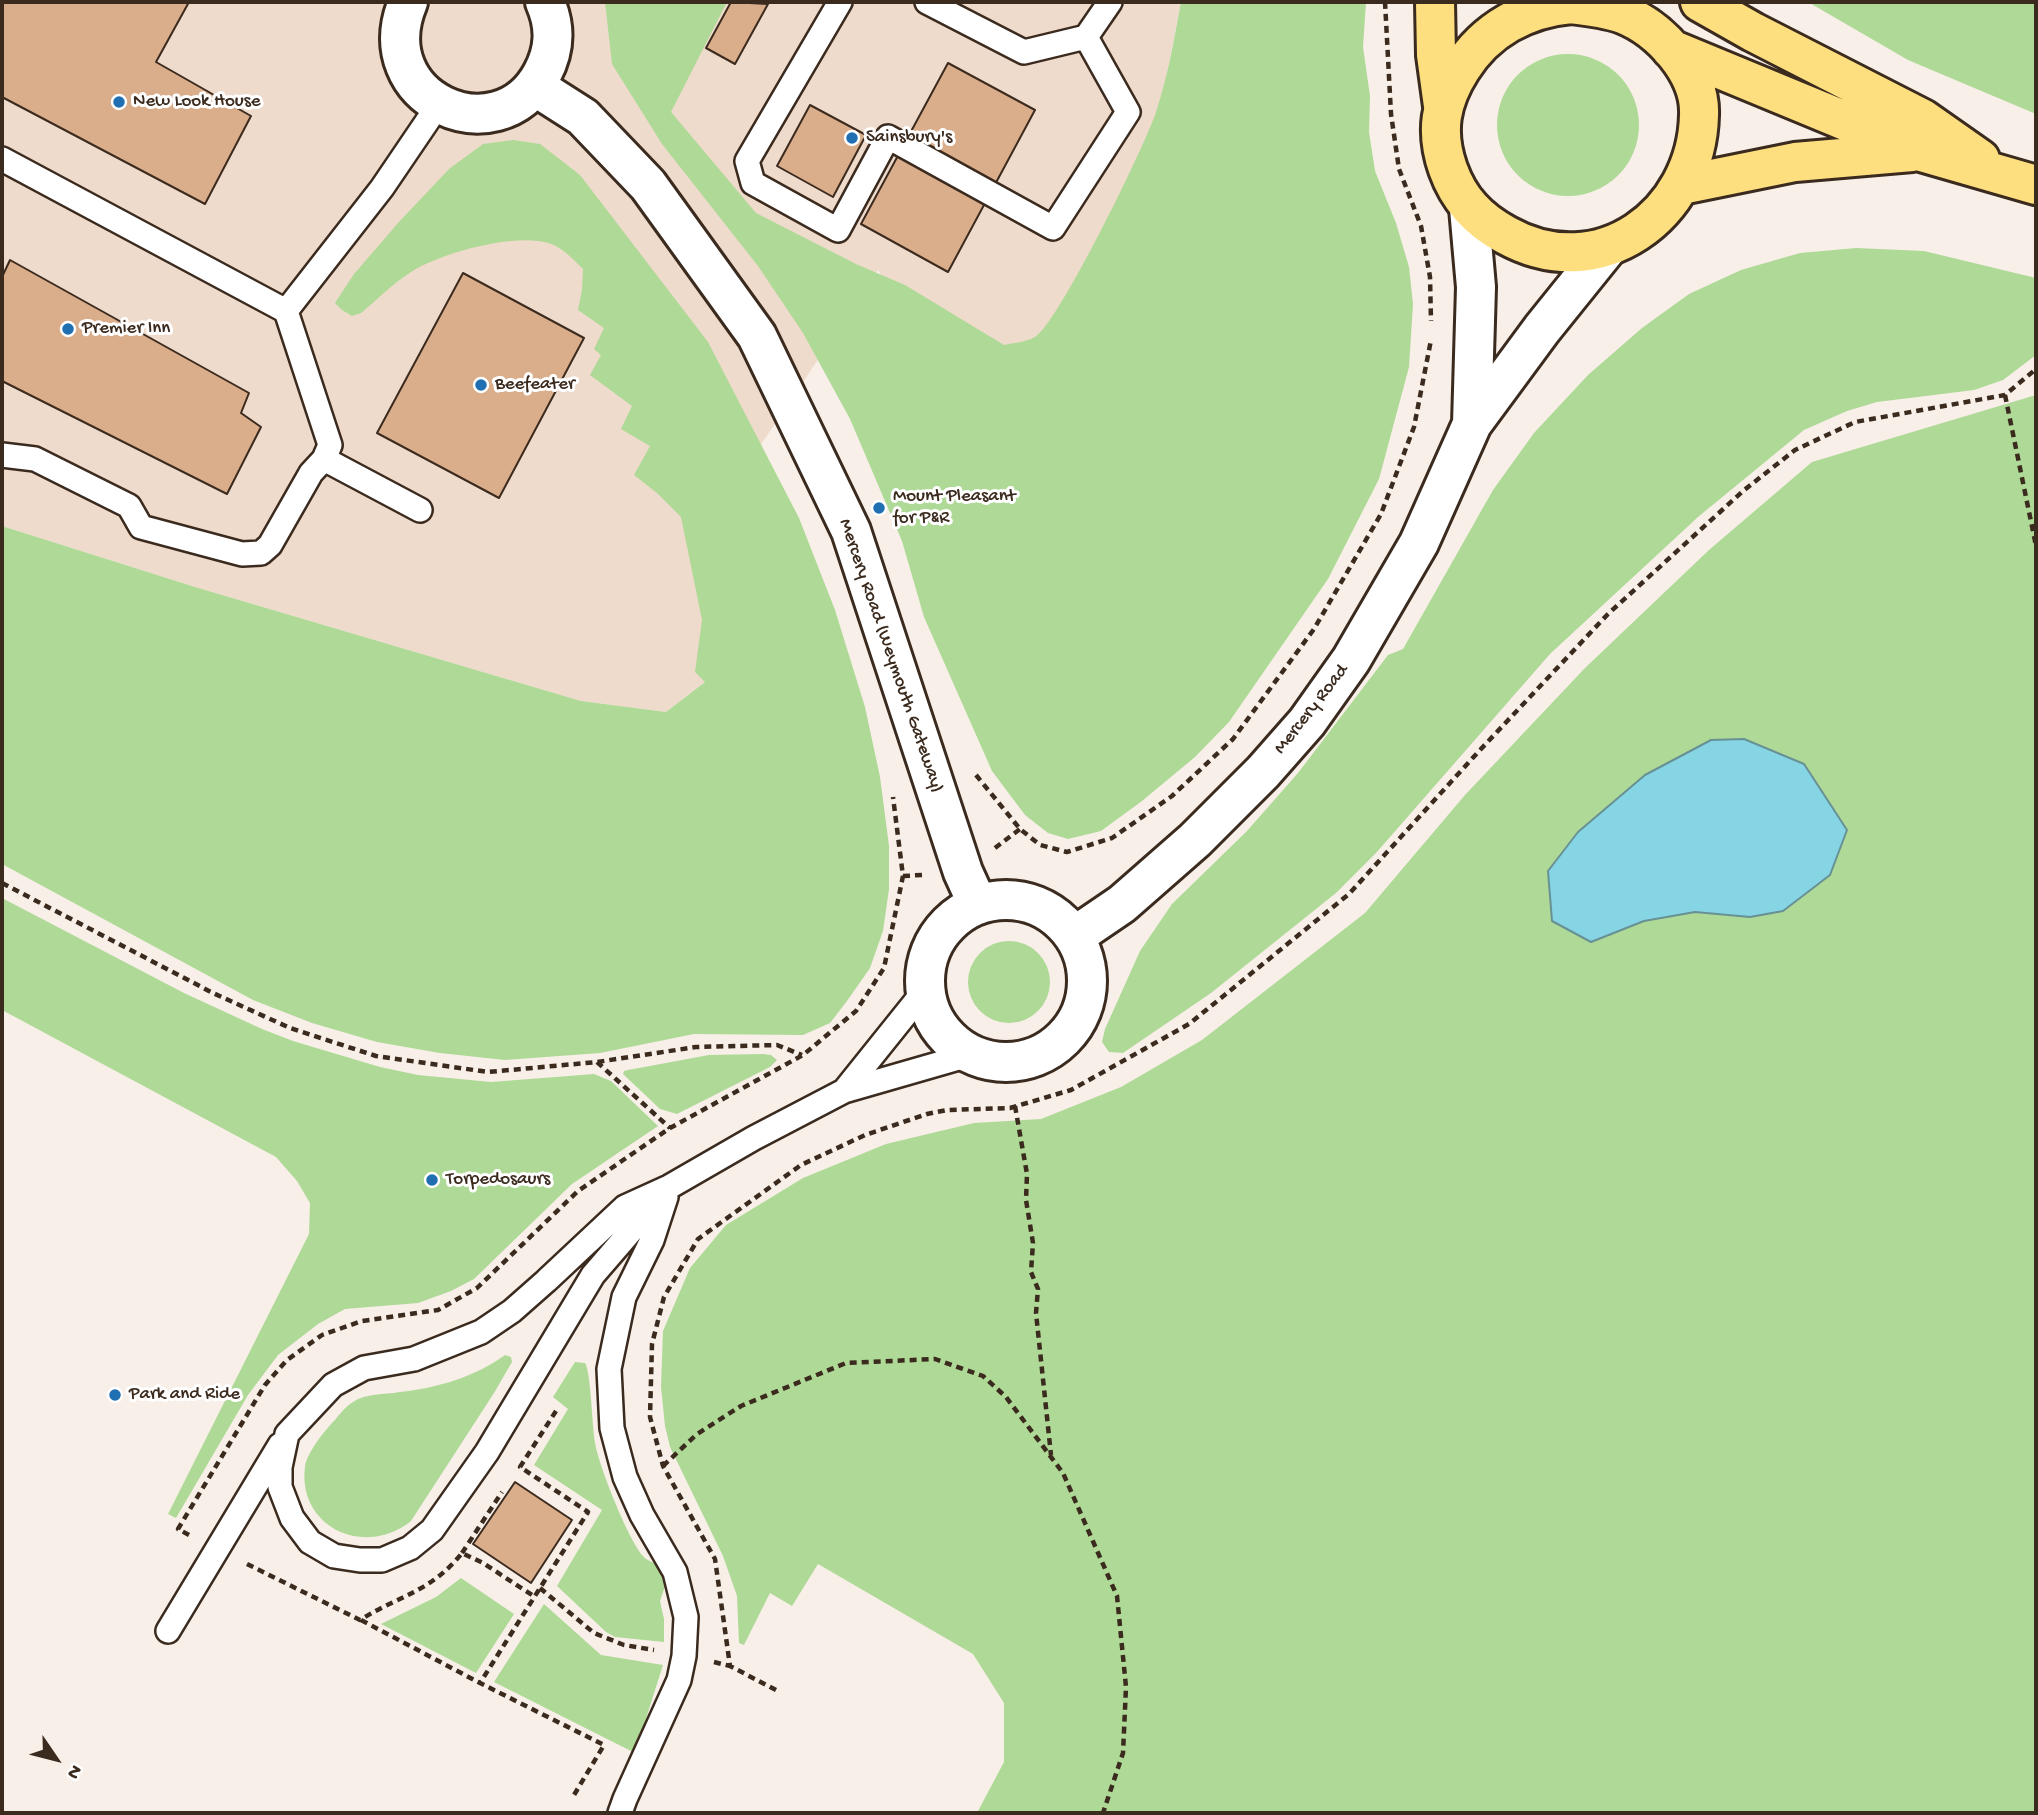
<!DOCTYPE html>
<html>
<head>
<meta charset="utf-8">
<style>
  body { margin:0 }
  #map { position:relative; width:2038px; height:1815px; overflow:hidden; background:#f8efe8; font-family:"Gochi Hand",sans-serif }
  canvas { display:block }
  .frame { position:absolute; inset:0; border:4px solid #3b2a1e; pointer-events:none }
  .north { position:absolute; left:21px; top:1724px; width:70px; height:70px; -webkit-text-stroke:5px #fff; paint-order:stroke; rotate:125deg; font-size:19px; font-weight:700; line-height:28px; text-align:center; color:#3b2a1e }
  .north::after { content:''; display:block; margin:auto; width:24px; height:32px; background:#3b2a1e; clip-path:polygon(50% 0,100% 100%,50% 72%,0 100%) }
</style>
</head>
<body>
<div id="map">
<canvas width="2038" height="1815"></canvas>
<div class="frame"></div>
<div class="north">N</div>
</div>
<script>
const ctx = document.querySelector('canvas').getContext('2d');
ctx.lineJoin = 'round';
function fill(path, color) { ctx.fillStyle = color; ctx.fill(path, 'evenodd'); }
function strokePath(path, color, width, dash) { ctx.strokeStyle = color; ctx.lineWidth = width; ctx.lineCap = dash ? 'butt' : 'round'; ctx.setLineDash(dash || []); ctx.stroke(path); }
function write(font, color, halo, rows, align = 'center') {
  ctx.font = font + ' "Gochi Hand",sans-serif'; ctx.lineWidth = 6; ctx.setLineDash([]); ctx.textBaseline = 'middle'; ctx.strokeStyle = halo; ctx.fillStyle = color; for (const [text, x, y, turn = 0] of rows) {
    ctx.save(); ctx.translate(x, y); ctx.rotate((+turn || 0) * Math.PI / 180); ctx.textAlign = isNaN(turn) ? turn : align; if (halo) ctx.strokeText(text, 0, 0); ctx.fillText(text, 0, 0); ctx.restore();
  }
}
fill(new Path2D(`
  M2 2H1181L1148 170 1025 404 894 295 878 270 752 458 706 681 666 712 581 701 195 587 2 526Z`), '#efdbcc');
fill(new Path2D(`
  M605 2H727L671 112 756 213 856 264 905 285 1004 345C1013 343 1026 342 1035 337 1058 324 1146 144 1156 112 1168 76 1174 39 1181 2H1366L1363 47 1370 96 1369 132 1375 171 1396 223 1409 267 1413 304 1409 367 1379 479 1328 579 1229 722 1195 757 1142 801 1101 831 1068 839 1048 833 1025 815 992 771 924 617 902 541 850 419 803 333 758 266 662 144 612 64Z
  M1808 2H2036V114L1908 60Z
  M1497 125a71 71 0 1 1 142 0a71 71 0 1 1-142 0Z
  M513 140 540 144 580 175 708 342 799 518 835 610 865 707 880 777 889 846V889L883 931 870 968 847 1001 830 1023 803 1035 694 1034 600 1053 505 1060 440 1053 377 1042 312 1023 253 1000 2 864V526L195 587 581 701 666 712 705 682 695 672 702 620 681 517 657 493 634 475 650 446 621 429 632 406 590 375 601 355 594 349 604 328 578 310 582 290 583 269C573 259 562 247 548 243 514 233 441 253 411 272 393 283 377 300 361 313L352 316 342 310 335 303 354 274 399 222 449 169 483 144Z
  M1856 248 1924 251 2036 278V355L2003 380 1974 390 1877 402 1847 411 1804 430 1698 517 1550 654 1376 853 1336 893 1211 993 1123 1053 1109 1052 1102 1042 1105 1029 1140 951 1172 904 1247 831 1298 773 1388 655 1403 649 1493 490 1534 433 1588 375 1642 328 1689 294 1741 270 1800 253Z
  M2036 395V1813H977L1004 1762V1703L973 1654 818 1564 792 1606 770 1593 744 1645 739 1643 737 1596 723 1556 670 1447 665 1426 661 1387 663 1331 690 1268 726 1225 803 1178 886 1144 974 1123 1041 1119 1121 1087 1202 1040 1365 913 1465 795 1585 668 1709 550 1812 462Z
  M2 898 184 993 262 1029 293 1041 380 1067 418 1075 491 1082 594 1074 611 1081 658 1126 572 1184 474 1279 451 1291 418 1303 345 1309 318 1324 278 1355 248 1395 176 1518 168 1514 309 1234 310 1203 297 1181 276 1157 2 1010Z
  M968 982a41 41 0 1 1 82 0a41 41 0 1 1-82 0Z
  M763 1054 771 1055 777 1060 770 1067 677 1114 660 1109 623 1074 624 1071 628 1070 709 1055Z
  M505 1355 511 1357 512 1362 494 1393 411 1521C365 1558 297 1528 305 1466 307 1453 325 1430 334 1421 339 1415 346 1406 353 1402 366 1393 384 1395 400 1392 437 1388 475 1377 505 1355Z
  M575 1362 585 1363C591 1372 592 1426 595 1443 599 1466 628 1539 643 1556 646 1560 652 1562 657 1564L665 1586 660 1601 664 1619V1642L615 1637 606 1632 557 1586 602 1510 534 1465 568 1409 553 1397Z
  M461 1578 514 1614 476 1673 381 1624 436 1597Z
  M544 1604 601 1655 663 1665 635 1753 494 1682Z`), '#aed996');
const water = new Path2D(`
  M1744 739 1804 764 1847 830 1830 875 1783 911 1750 917 1695 912 1644 921 1591 942 1552 921 1548 871 1578 832 1645 775 1711 740Z`);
fill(water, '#86d5e4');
strokePath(water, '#689195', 2);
const building = new Path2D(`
  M2 2H189L156 62 251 116 205 204 2 97Z
  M731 2 768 4 735 64 706 48Z
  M948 63 1035 110 948 272 861 224Z
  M810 105 866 135 833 197 777 166Z
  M10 260 249 393 241 413 261 427 227 494 2 381V277Z
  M463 273 584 338 499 498 377 433Z
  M515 1482 572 1520 531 1583 473 1544Z`);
fill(building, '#daad8b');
strokePath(building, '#3b2a1e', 2);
const lane = new Path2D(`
  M840 2 747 161 753 183 838 230 888 137 1053 228 1128 112 1086 37
  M927 2 1024 52 1086 37 1110 2
  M2 159 286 311
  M2 455 35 459 129 506 141 527 242 554 261 553 270 545 311 473 324 459 330 445 286 311 382 188 439 104
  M324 459 420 510
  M844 1091 925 990
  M669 1187 593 1275 487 1452 432 1530 410 1548 382 1560H360L334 1556 310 1542 292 1518 280 1487V1467L287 1434 333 1385 364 1368 414 1359 481 1332 512 1311 546 1281 625 1207 669 1187 754 1138 844 1091 969 1055
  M168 1631 280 1445
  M620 1813 625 1799 679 1680 684 1656 686 1617 675 1572 642 1515 625 1477 612 1428 609 1369 624 1297 652 1240 666 1197`);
const street = new Path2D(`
  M408 2C367 100 498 156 542 74 555 50 556 27 545 2
  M536 87 583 117 648 185 757 336 851 531 963 872 978 905
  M1469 208 1476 287 1472 424
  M925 981a81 81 0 1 1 162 0a81 81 0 1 1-162 0Z
  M1075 936 1122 904 1195 840 1263 772 1307 722 1351 660 1419 543 1472 424 1542 329 1608 247`);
const highway = new Path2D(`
  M1435 2 1436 55 1443 106
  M1700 2 1753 32 1923 119 1980 159
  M1571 4C1589 6 1606 8 1623 14 1661 29 1701 73 1699 115 1697 215 1599 287 1506 235 1478 220 1459 200 1448 169 1435 132 1440 102 1461 69 1486 29 1526 8 1571 4Z
  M1671 49 1918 151 2036 185
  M1682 185 1795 162 1912 152`);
strokePath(lane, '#3b2a1e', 28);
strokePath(street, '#3b2a1e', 44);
strokePath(highway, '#3b2a1e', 44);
strokePath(new Path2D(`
  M1385 2 1391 114 1399 169 1421 226 1430 277 1431 321
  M2005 395 2036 546
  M976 775 1020 829 1040 845 1067 852 1112 838 1172 796 1233 739 1314 629 1381 514 1414 427 1431 340
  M995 848 1020 829
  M903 876 922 875
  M2 883 213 993 290 1028 376 1056 488 1072 597 1062 696 1047 777 1045 802 1055
  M597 1062 670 1128
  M1015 1106 1027 1174 1026 1200 1033 1243 1031 1272 1038 1289 1036 1313 1051 1455
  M556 1411 520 1467 588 1512 480 1683 604 1745 574 1795
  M663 1466 697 1434 741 1406 846 1363 935 1359 983 1376 1006 1397 1063 1473 1117 1596 1126 1687 1123 1753 1103 1813
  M189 1535 178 1529 265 1385 287 1360 322 1335 362 1321 438 1310 477 1288 578 1191 670 1128 803 1055 856 1011 884 968 903 876 893 797
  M462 1553 502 1492
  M247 1564 360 1620C400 1595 431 1592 462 1553L483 1563 535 1597
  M540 1588 594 1633 624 1645 654 1650
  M361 1620 480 1683
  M714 1662 730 1666
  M776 1690 730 1666 715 1559 663 1466 650 1417 652 1344 664 1297 698 1239 801 1165 865 1135 927 1114 947 1110 1010 1108 1071 1090 1189 1024 1349 894 1480 750 1608 614 1743 491 1795 450 1855 422 2005 395 2036 369`), '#3b2a1e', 4.5, [7, 5]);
strokePath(lane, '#fff', 23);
strokePath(street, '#fff', 38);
strokePath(highway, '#fedf80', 38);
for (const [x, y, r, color] of [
  [119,102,7,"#1f6fb2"],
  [852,138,7,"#1f6fb2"],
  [68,329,7,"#1f6fb2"],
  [481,385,7,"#1f6fb2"],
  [879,508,7,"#1f6fb2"],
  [432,1180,7,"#1f6fb2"],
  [115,1395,7,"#1f6fb2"]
]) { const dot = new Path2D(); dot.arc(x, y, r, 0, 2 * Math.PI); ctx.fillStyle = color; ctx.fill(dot); strokePath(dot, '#fff', 2.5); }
write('19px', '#3b2a1e', '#fff', [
  ["New Look House",133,102],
  ["Sainsbury's",866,138],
  ["Premier Inn",82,329],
  ["Beefeater",495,385],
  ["Mount Pleasant",893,497],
  ["for P&R",893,519],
  ["Torpedosaurs",446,1180],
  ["Park and Ride",129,1395]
], 'left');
write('19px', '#3b2a1e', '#fff', [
  ["Mercery Road (Weymouth Gateway)",890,656,71],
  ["Mercery Road",1312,710,-52]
]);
</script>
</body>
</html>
